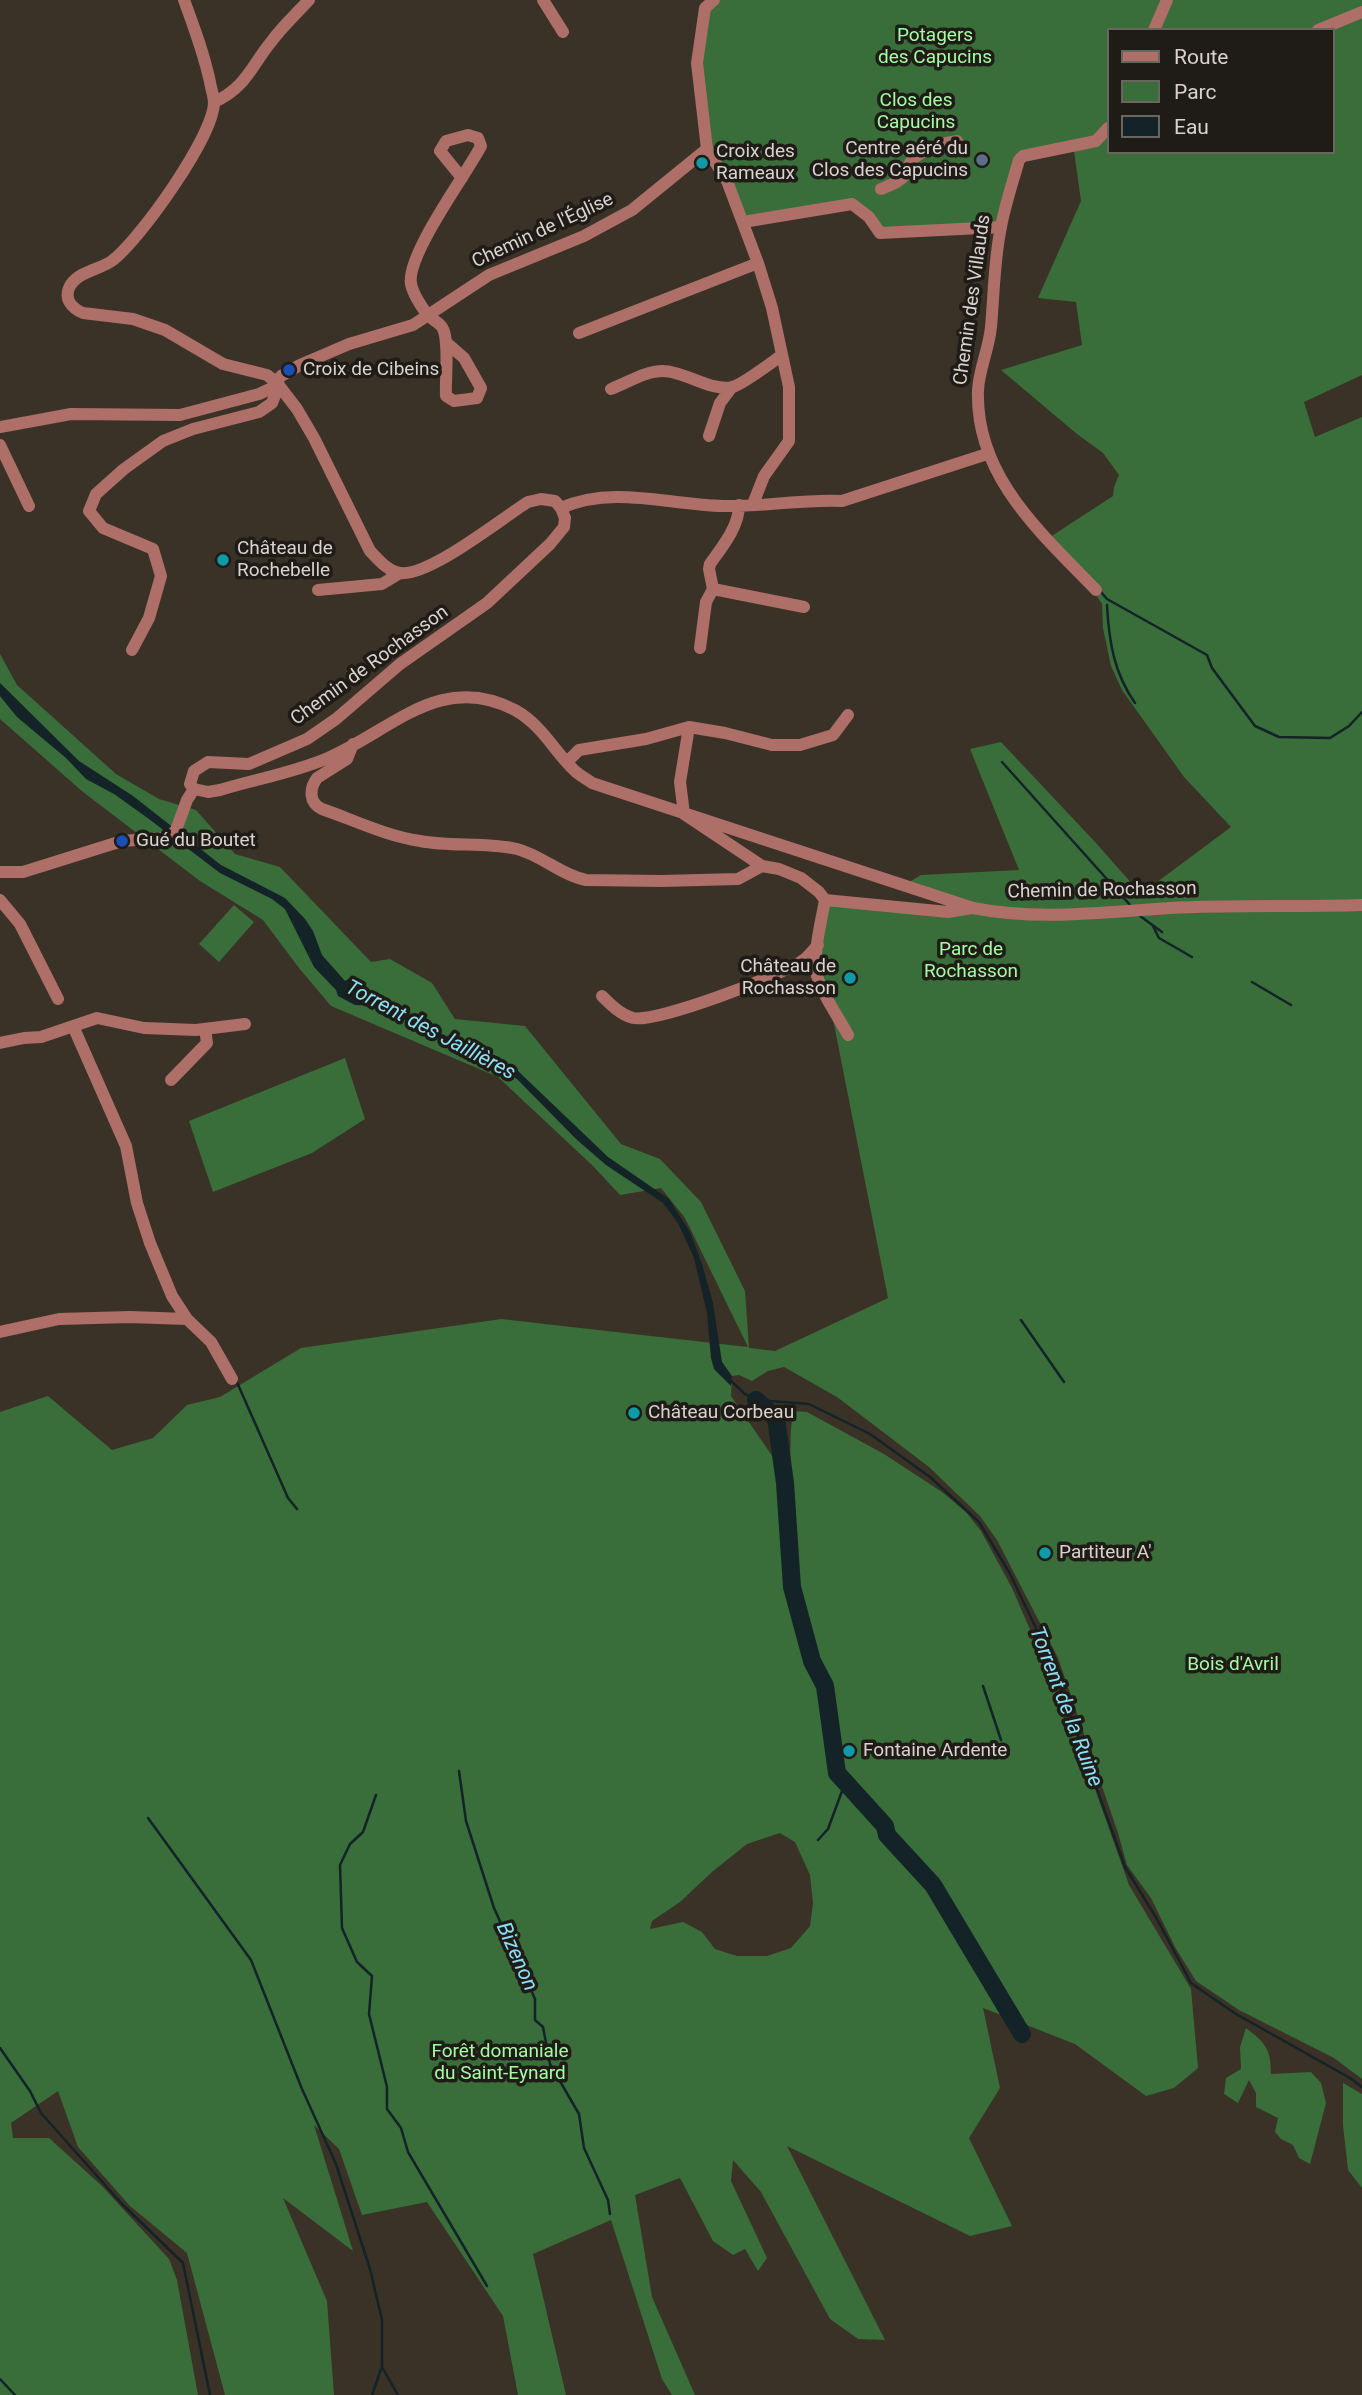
<!DOCTYPE html>
<html>
<head>
<meta charset="utf-8">
<style>
  body { margin:0 }
  #map { position:relative; width:1362px; height:2395px; overflow:hidden; background:#3b3227; font-family:Roboto,sans-serif }
  canvas { display:block }
  .legend { position:absolute; left:1107px; top:28px; width:228px; height:126px; box-sizing:border-box; background:#1f1b16; border:2px solid #69655f; margin:0; padding:9px 12px; list-style:none; font-size:21px; color:#d8d3cc }
  .legend li { display:flex; align-items:center; gap:14px; height:35px }
  .legend b { width:35px; border:2px solid #69655f }
</style>
</head>
<body>
<div id="map">
<canvas width="1362" height="2395"></canvas>
<ul class="legend">
<li><b style="height:9px;background:#ad6f67"></b>Route</li>
<li><b style="height:19px;background:#396d39"></b>Parc</li>
<li><b style="height:19px;background:#132327"></b>Eau</li>
</ul>
</div>
<script>
const ctx = document.querySelector('canvas').getContext('2d');
ctx.lineJoin = 'round';
function fill(path, color) { ctx.fillStyle = color; ctx.fill(path, 'evenodd'); }
function strokePath(path, color, width, dash) { ctx.strokeStyle = color; ctx.lineWidth = width; ctx.lineCap = dash ? 'butt' : 'round'; ctx.setLineDash(dash || []); ctx.stroke(path); }
function write(font, color, halo, rows, align = 'center') {
  ctx.font = font + ' Roboto,sans-serif'; ctx.lineWidth = 7; ctx.setLineDash([]); ctx.textBaseline = 'middle'; ctx.strokeStyle = halo; ctx.fillStyle = color; for (const [text, x, y, turn = 0] of rows) {
    ctx.save(); ctx.translate(x, y); ctx.rotate((+turn || 0) * Math.PI / 180); ctx.textAlign = isNaN(turn) ? turn : align; if (halo) ctx.strokeText(text, 0, 0); ctx.fillText(text, 0, 0); ctx.restore();
  }
}
fill(new Path2D(`
  M714 0H1362V375L1304 402 1315 437 1362 417V2079L1334 2058 1239 2010 1196 1981 1175 1947 1151 1898 1127 1865 1118 1833 1058 1658 997 1540 980 1516 929 1467 837 1397 784 1367 768 1371 752 1381 739 1375 732 1376 731 1396 777 1463 781 1489C797 1460 786 1441 794 1411L807 1412 884 1454 942 1492 966 1512 981 1531 1012 1588 1078 1741 1129 1885 1191 1989 1198 2068 1174 2088 1146 2096 1075 2044 983 2008 1000 2088 969 2138 1012 2226 970 2236 787 2146 885 2340 858 2339 830 2319 761 2192 733 2160 731 2181 767 2258 758 2271 745 2249 733 2255 713 2241 680 2178 635 2195 652 2297 695 2395H672L662 2379 611 2220 533 2254 566 2395H518L503 2316 427 2202 362 2215 339 2149 314 2125 353 2251 283 2198 327 2301 334 2395H225L187 2253 130 2206 78 2147 58 2091 11 2123 13 2138H49L102 2186 169 2259 177 2280 198 2395H0V1412L48 1396 112 1450 153 1438 187 1405 220 1397 301 1348 501 1319 748 1347 685 1218 661 1188 620 1195 593 1166 498 1077 331 1006 299 968 263 920 200 881 83 792 0 719V654L17 685 116 774 159 799 196 810 235 854 280 867 371 962 390 959 432 983 455 1019 525 1026 621 1144 660 1159 701 1202 745 1291 749 1348 775 1351 888 1298 830 1004 819 982 825 900 971 908 904 885 921 875 1019 870 970 749 1001 742 1096 843 1141 894 1231 827 1184 777 1122 690 1111 666 1103 628 1102 604 1089 584 1047 539 1113 496 1114 487 1119 475 1103 453 1077 434 1001 370 1082 345 1076 302 1038 298 1081 201 1074 151 1023 156 1001 227 880 233 852 204 743 222 707 149 699 91 705 8ZM1108 30H1332V152H1108ZM780 1833 795 1842 810 1875 813 1903 810 1926 791 1948 767 1956H737L715 1949 702 1932 683 1922 650 1929 652 1921 680 1902 712 1872 747 1844Z
  M234 905 254 922 219 962 199 944Z
  M345 1058 365 1119 312 1153 213 1192 189 1121Z
  M1246 2028C1265 2043 1271 2048 1271 2074L1311 2072 1321 2083 1326 2103 1310 2164 1299 2158 1293 2145 1281 2139 1275 2132 1278 2118 1256 2107V2093L1249 2080 1238 2103 1224 2094 1226 2078 1241 2069 1240 2047Z
  M1343 2083 1362 2094V2188L1348 2170 1343 2125Z`), '#396d39');
fill(new Path2D(`
  M0 683 79 761 133 796 221 865 285 898 305 919 313 931 322 955 345 981 350 978 360 988 442 1034 498 1058 518 1071 608 1157 669 1199 690 1232 702 1264 713 1303 722 1362 732 1376 731 1386 714 1369 711 1358 707 1313 694 1258 678 1223 663 1203 606 1165 576 1139 517 1079 494 1065 444 1041 384 1009 377 1006 355 1005 338 996 336 990 314 967 285 909 272 899 220 873 149 819 114 794 86 779 66 758 17 717 0 696Z`), '#132327');
strokePath(new Path2D(`
  M1101 592 1107 599 1207 655 1212 668 1255 726 1279 737 1330 738 1349 726 1362 712
  M1107 605C1109 642 1114 673 1135 703
  M1002 762 1131 906
  M1140 916 1162 932
  M1153 926 1159 938 1192 957
  M1252 982 1291 1005
  M1021 1320 1064 1382
  M236 1380 288 1498 297 1509
  M730 1380 745 1394 756 1400 809 1404 870 1434 930 1477 979 1522 1009 1572 1048 1653 1125 1867 1157 1919 1191 1983 1236 2014 1350 2078 1362 2087
  M983 1686 1001 1740
  M459 1771 466 1821 494 1908 535 1999V2020L543 2027 550 2064 579 2114 584 2148 608 2200 610 2214
  M376 1795 363 1832 350 1844 340 1865 342 1928 357 1962 372 1976 369 2014 387 2087V2109L401 2128 408 2152 487 2286
  M148 1818 251 1960 302 2089 336 2164 370 2269 382 2320V2367L398 2395
  M818 1840 828 1829 845 1783
  M0 2048 30 2091 41 2113 122 2204 183 2263 210 2395
  M0 2379 15 2395
  M372 2395 381 2369`), '#132327', 2.5);
strokePath(new Path2D(`
  M756 1400 776 1418 785 1483 792 1587 812 1661 825 1686 837 1773 885 1826 887 1835 933 1885 1022 2034`), '#132327', 18);
strokePath(new Path2D(`
  M184 0C194 27 204 54 210 82 211 89 214 96 214 103 213 137 141 238 113 260 101 270 76 271 69 288 64 300 73 309 83 313L133 319 165 330 223 364 267 375 277 383 297 409 314 438 370 551C378 559 387 571 400 573 429 577 502 518 528 502L541 499 555 501 561 508 565 518 564 527 550 544 487 603 400 664 336 719 307 739 249 764 208 762 194 771 190 784 194 789
  M543 0 563 32
  M1154 30 1167 0
  M1318 30 1362 12
  M214 102C245 89 252 65 271 42 282 27 296 14 309 0
  M707 149 727 181 758 263 772 308 789 387V441L764 476 753 504
  M881 189C890 185 900 182 906 174 906 172 909 164 910 163 919 150 942 143 957 141
  M743 222 852 204 869 217 880 233 1001 227
  M579 333 758 263
  M448 344 464 358 481 388 477 398 454 401 446 396C445 379 450 339 442 327 439 323 433 320 430 317 423 310 413 294 411 284 406 255 466 175 481 146L478 138 468 135 446 141 440 151 462 178
  M611 389C627 383 645 371 663 371 684 371 712 392 732 387 742 385 772 362 782 355
  M0 427 71 414 180 415 259 394 272 388 281 376 300 365 349 344 413 325 489 275 584 236 632 210 707 149 697 63 705 8 714 0
  M709 436 720 403 732 387
  M0 445 29 506
  M561 508C613 485 669 505 723 506 763 507 802 499 842 501L987 454
  M713 589 804 607
  M318 590 382 584 400 573
  M1096 590C1041 533 975 476 978 390 979 369 989 349 991 327 994 294 994 260 1001 227 1005 205 1013 181 1019 160L1023 156 1096 141 1108 128
  M700 648 706 602 713 589 709 569 710 564C722 547 739 527 739 505
  M132 650 149 618 161 576 153 549 103 528 89 511 96 494 124 469 163 441 193 429 259 412 272 403 279 385
  M689 727 680 782 684 814 762 866
  M353 744 347 759 317 778C309 789 309 803 322 809 354 820 386 836 420 841 452 847 485 842 517 849 541 855 561 875 586 880L661 881 738 879 762 866 779 869 801 878 819 892 825 900 948 912 972 908
  M567 762 579 750 646 739 689 727 725 733 772 745H800L833 735 848 715
  M194 789 208 792 220 790C256 779 293 773 328 758 392 730 441 671 515 710 543 726 553 750 575 771 580 776 587 779 592 783L973 908C1038 921 1105 912 1170 908 1234 905 1298 907 1362 905
  M0 872H23L122 841 163 838 171 835 176 830 187 800 194 789
  M0 900 20 924 58 999
  M825 900C821 923 814 948 816 971 819 990 839 1018 848 1035
  M602 996C611 1005 621 1015 633 1018 657 1023 779 976 802 961 808 957 813 950 818 945
  M73 1026 126 1146 137 1203 150 1243 172 1296 187 1319 211 1342 232 1379
  M0 1043 24 1038 41 1037 97 1018 144 1028 196 1030 245 1024
  M171 1080 207 1043 205 1029
  M0 1332 59 1319 130 1317 187 1319`), '#ad6f67', 12);
for (const [x, y, r, color] of [
  [982,160,7,"#5c6f8a"],
  [702,163,7,"#0f9aa8"],
  [289,370,7,"#1a4fb4"],
  [223,560,7,"#0f9aa8"],
  [122,841,7,"#1a4fb4"],
  [850,978,7,"#0f9aa8"],
  [634,1413,7,"#0f9aa8"],
  [1045,1553,7,"#0f9aa8"],
  [849,1751,7,"#0f9aa8"]
]) { const dot = new Path2D(); dot.arc(x, y, r, 0, 2 * Math.PI); ctx.fillStyle = color; ctx.fill(dot); strokePath(dot, '#1f1b16', 2.5); }
write('19px', '#a4fca2', '#1f1b16', [
  ["Potagers",935,36],
  ["des Capucins",935,58],
  ["Clos des",916,101],
  ["Capucins",916,123],
  ["Parc de",971,950],
  ["Rochasson",971,972],
  ["Bois d'Avril",1233,1665],
  ["Forêt domaniale",500,2052],
  ["du Saint-Eynard",500,2074]
]);
write('19px', '#d8d3cc', '#1f1b16', [
  ["Centre aéré du",968,149,"right"],
  ["Clos des Capucins",968,171,"right"],
  ["Croix des",716,152],
  ["Rameaux",716,174],
  ["Croix de Cibeins",303,370],
  ["Château de",237,549],
  ["Rochebelle",237,571],
  ["Gué du Boutet",136,841],
  ["Château de",836,967,"right"],
  ["Rochasson",836,989,"right"],
  ["Château Corbeau",648,1413],
  ["Partiteur A'",1059,1553],
  ["Fontaine Ardente",863,1751]
], 'left');
write('19px', '#d8d3cc', '#1f1b16', [
  ["Chemin de l'Église",543,231,-25],
  ["Chemin des Villauds",973,300,-82],
  ["Chemin de Rochasson",370,666,-36],
  ["Chemin de Rochasson",1102,891,-1]
]);
write('italic 21px', '#8be0f7', '#1f1b16', [
  ["Torrent des Jaillières",430,1031,28],
  ["Torrent de la Ruine",1065,1707,69],
  ["Bizenon",516,1957,66]
]);
</script>
</body>
</html>
